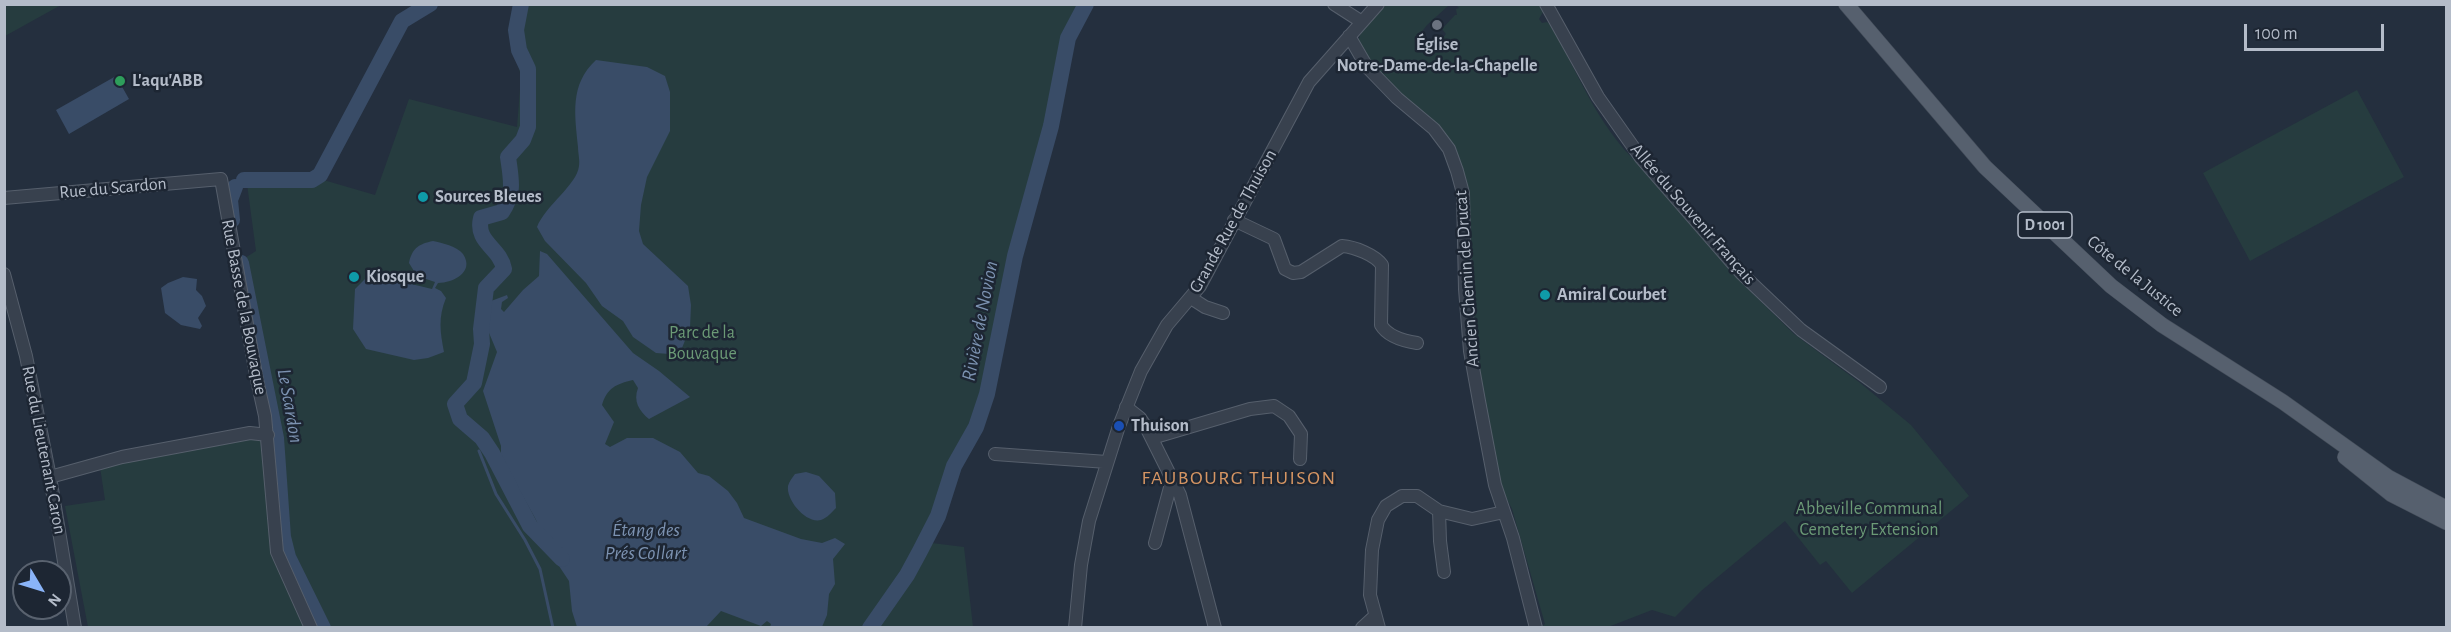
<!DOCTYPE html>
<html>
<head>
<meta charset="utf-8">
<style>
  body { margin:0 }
  #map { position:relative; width:2451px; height:632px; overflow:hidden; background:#242f3e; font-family:"Alegreya Sans",sans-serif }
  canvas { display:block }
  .frame { position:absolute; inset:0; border:6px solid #b4bcc9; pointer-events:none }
  .north { position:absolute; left:12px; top:560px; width:60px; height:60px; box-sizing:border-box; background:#1d2633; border:2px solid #59626f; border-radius:50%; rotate:128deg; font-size:16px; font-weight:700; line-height:24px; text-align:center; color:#b4bcc9 }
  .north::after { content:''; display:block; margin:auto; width:21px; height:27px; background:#8ab4f8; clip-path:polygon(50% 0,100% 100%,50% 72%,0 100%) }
  .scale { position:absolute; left:2244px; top:24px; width:140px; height:27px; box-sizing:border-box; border:3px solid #b4bcc9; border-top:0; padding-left:8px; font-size:18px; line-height:21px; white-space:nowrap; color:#b4bcc9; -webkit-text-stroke:4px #1d2633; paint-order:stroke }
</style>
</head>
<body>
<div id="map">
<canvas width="2451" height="632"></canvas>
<div class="frame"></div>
<div class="north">N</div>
<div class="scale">100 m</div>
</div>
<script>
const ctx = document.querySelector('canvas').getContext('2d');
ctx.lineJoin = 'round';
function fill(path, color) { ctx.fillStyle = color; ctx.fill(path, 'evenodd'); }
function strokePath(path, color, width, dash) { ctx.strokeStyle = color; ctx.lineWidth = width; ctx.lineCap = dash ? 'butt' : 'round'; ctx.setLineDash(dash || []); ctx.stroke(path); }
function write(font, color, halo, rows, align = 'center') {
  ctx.font = font + ' "Alegreya Sans",sans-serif'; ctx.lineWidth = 5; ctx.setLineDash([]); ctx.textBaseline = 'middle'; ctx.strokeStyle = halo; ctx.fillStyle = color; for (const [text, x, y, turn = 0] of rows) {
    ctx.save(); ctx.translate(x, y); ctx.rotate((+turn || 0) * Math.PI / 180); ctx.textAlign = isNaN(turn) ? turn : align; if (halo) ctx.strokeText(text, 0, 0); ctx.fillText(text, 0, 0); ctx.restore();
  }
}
fill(new Path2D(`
  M5 4H61V5L5 36Z
  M513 5H1091L1072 40 1054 127 1019 257 990 395 977 430 957 466 932 543 964 547 973 627H88L65 506 105 500 100 467 269 429 240 261 256 251 247 184 327 181 375 195 409 99 517 127 521 76 508 31Z
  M1386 5H1446L1448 6 1427 25 1420 34 1424 42 1436 46 1446 34 1442 29 1455 15H1457L1456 9 1459 8 1456 5H1539L1543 12 1539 19 1542 23 1547 22 1552 26C1580 78 1602 136 1649 173L1743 284 1794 334 1859 382 1911 425 1969 496 1852 593 1826 561 1820 565 1785 521 1701 591 1675 617 1652 610 1608 627H1541L1545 624 1512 509 1498 482 1479 387 1459 164 1408 102 1373 68 1358 42 1361 32Z
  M2357 90 2404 177 2250 261 2203 173Z`), '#263c3f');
fill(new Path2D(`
  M596 60 647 67 665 76 670 92V131L647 177 641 205 639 231 643 244 688 286 691 305 690 328 682 348 669 354 656 353 633 337 623 321 602 306 586 283 545 241 537 227C545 206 577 185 579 166 580 160 578 153 578 147 575 115 569 85 596 60Z
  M116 76 129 99 69 134 56 110Z
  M433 241C442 243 457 246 463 254 475 272 453 283 438 283L435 288 441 291 446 298C438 317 440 332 444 352L428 358 414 360 366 349 353 329 355 289 370 274 432 289 435 282 417 276 409 263C412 248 419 244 433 241Z
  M540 251 547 254 633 353 659 371 690 397 649 419C639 411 633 401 638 388L633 380C616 384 607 388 602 405L614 422 605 444 610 447 627 438H653L680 452 698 473 709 476 728 491 737 503 744 518 801 539 822 543 835 538 845 544 833 559 835 584 829 594 827 615 822 627H770L771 624 767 621 761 626 721 611 706 627H577L572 611 569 581 553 557 535 518 501 457V446L483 391 497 352 487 328 491 301 507 295 508 298 502 302 501 309 504 312 523 290 539 276Z
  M183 277 197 279 196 290 202 296 206 306 198 318 202 326 200 329 181 325 165 313 161 288 168 283Z
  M806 472 819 476 835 493 836 508C832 512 827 518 821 520 806 524 786 500 788 486 789 482 792 478 795 474Z`), '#394c67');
strokePath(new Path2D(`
  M481 442 482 438
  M479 451 496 494 525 540 540 569 553 628`), '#394c67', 3);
strokePath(new Path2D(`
  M521 4 516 30 519 50 528 69V127L523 140 508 157C511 179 515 193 502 212L481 218C475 243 500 247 504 269L486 288 481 329 482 344 474 383 455 404 460 419 482 438 492 453 530 526 562 559
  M244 180H312L320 175 402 21 430 4
  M232 220 230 200 235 187
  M241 263 276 438 283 537 288 557 323 628
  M870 628 907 575 920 551 938 516 954 466 976 427 987 394 1015 256 1051 126 1068 38 1086 4`), '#394c67', 16);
const minor = new Path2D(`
  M1334 4 1362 22
  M1546 4 1598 97 1641 158 1741 273 1801 330 1880 387
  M1349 36 1367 67 1397 98 1434 129 1449 149 1457 171 1463 193 1465 289 1470 351 1479 401 1495 485 1513 538 1536 628
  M4 198 221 179 257 380 265 416 277 552 311 628
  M1234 220 1274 239 1285 269 1293 273 1301 272 1342 246C1355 247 1375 255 1382 265L1381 325C1388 337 1404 341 1417 343
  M4 274 26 356 50 477 75 628
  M1191 298 1205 307 1223 313
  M1126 407 1140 418 1146 427 1180 495 1215 628
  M1152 438 1250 409 1274 406 1289 416 1301 434 1300 459
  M995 454 1107 462
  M50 477 122 457 250 433 268 435
  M1439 511 1440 541 1444 572
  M1155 543 1172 480
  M1075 628 1081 565 1089 521 1119 426 1141 371 1167 325 1200 286 1309 82 1378 4
  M1362 628 1375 616
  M1379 628 1370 595 1372 550 1378 520 1386 506 1402 496H1417L1439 511 1472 519 1504 512`);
const major = new Path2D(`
  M1846 4 1985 167 2111 286 2162 325 2283 402 2388 477 2446 508
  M2345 457 2391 494 2446 522`);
strokePath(minor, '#565f6c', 14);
strokePath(major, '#414a57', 16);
strokePath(minor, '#38414e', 12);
strokePath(major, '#56606e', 15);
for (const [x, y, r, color] of [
  [1437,25,6,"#6b7280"],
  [120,81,6,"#2e9e5b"],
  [423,197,6,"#0f9aa8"],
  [354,277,6,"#0f9aa8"],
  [1545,295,6,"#0f9aa8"],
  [1119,426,6,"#1a4fb4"]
]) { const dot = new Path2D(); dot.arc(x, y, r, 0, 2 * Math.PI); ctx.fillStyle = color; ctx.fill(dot); strokePath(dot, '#1d2633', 2); }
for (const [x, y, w] of [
  [2045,225,54]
]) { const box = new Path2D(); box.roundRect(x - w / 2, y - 13, w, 26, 4.5); ctx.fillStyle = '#1d2633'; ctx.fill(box); strokePath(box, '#b4bcc9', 1.5); }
write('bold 16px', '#b4bcc9', null, [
  ["D 1001",2045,225]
]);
write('bold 18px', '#b4bcc9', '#1d2633', [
  ["Église",1437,45,"center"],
  ["Notre-Dame-de-la-Chapelle",1437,66,"center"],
  ["L'aqu'ABB",132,81],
  ["Sources Bleues",435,197],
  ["Kiosque",366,277],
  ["Amiral Courbet",1557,295],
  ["Thuison",1131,426]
], 'left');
write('18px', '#b4bcc9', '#1d2633', [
  ["Rue du Scardon",113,188,-5],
  ["Allée du Souvenir Français",1693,214,49],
  ["Grande Rue de Thuison",1233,221,-61],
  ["Côte de la Justice",2135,276,39],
  ["Ancien Chemin de Drucat",1467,279,-94],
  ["Rue Basse de la Bouvaque",244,307,79],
  ["Rue du Lieutenant Caron",44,450,79]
]);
write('18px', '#6b9a76', '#1d2633', [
  ["Parc de la",702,333],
  ["Bouvaque",702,354],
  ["Abbeville Communal",1869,509],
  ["Cemetery Extension",1869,530]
]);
write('italic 20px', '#7c92b1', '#1d2633', [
  ["Rivière de Novion",980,321,-79],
  ["Le Scardon",290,406,80],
  ["Étang des",646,530],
  ["Prés Collart",646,553]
]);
ctx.letterSpacing = '1.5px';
write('20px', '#d59563', '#1d2633', [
  ["FAUBOURG THUISON",1239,478]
]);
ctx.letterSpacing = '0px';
</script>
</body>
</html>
